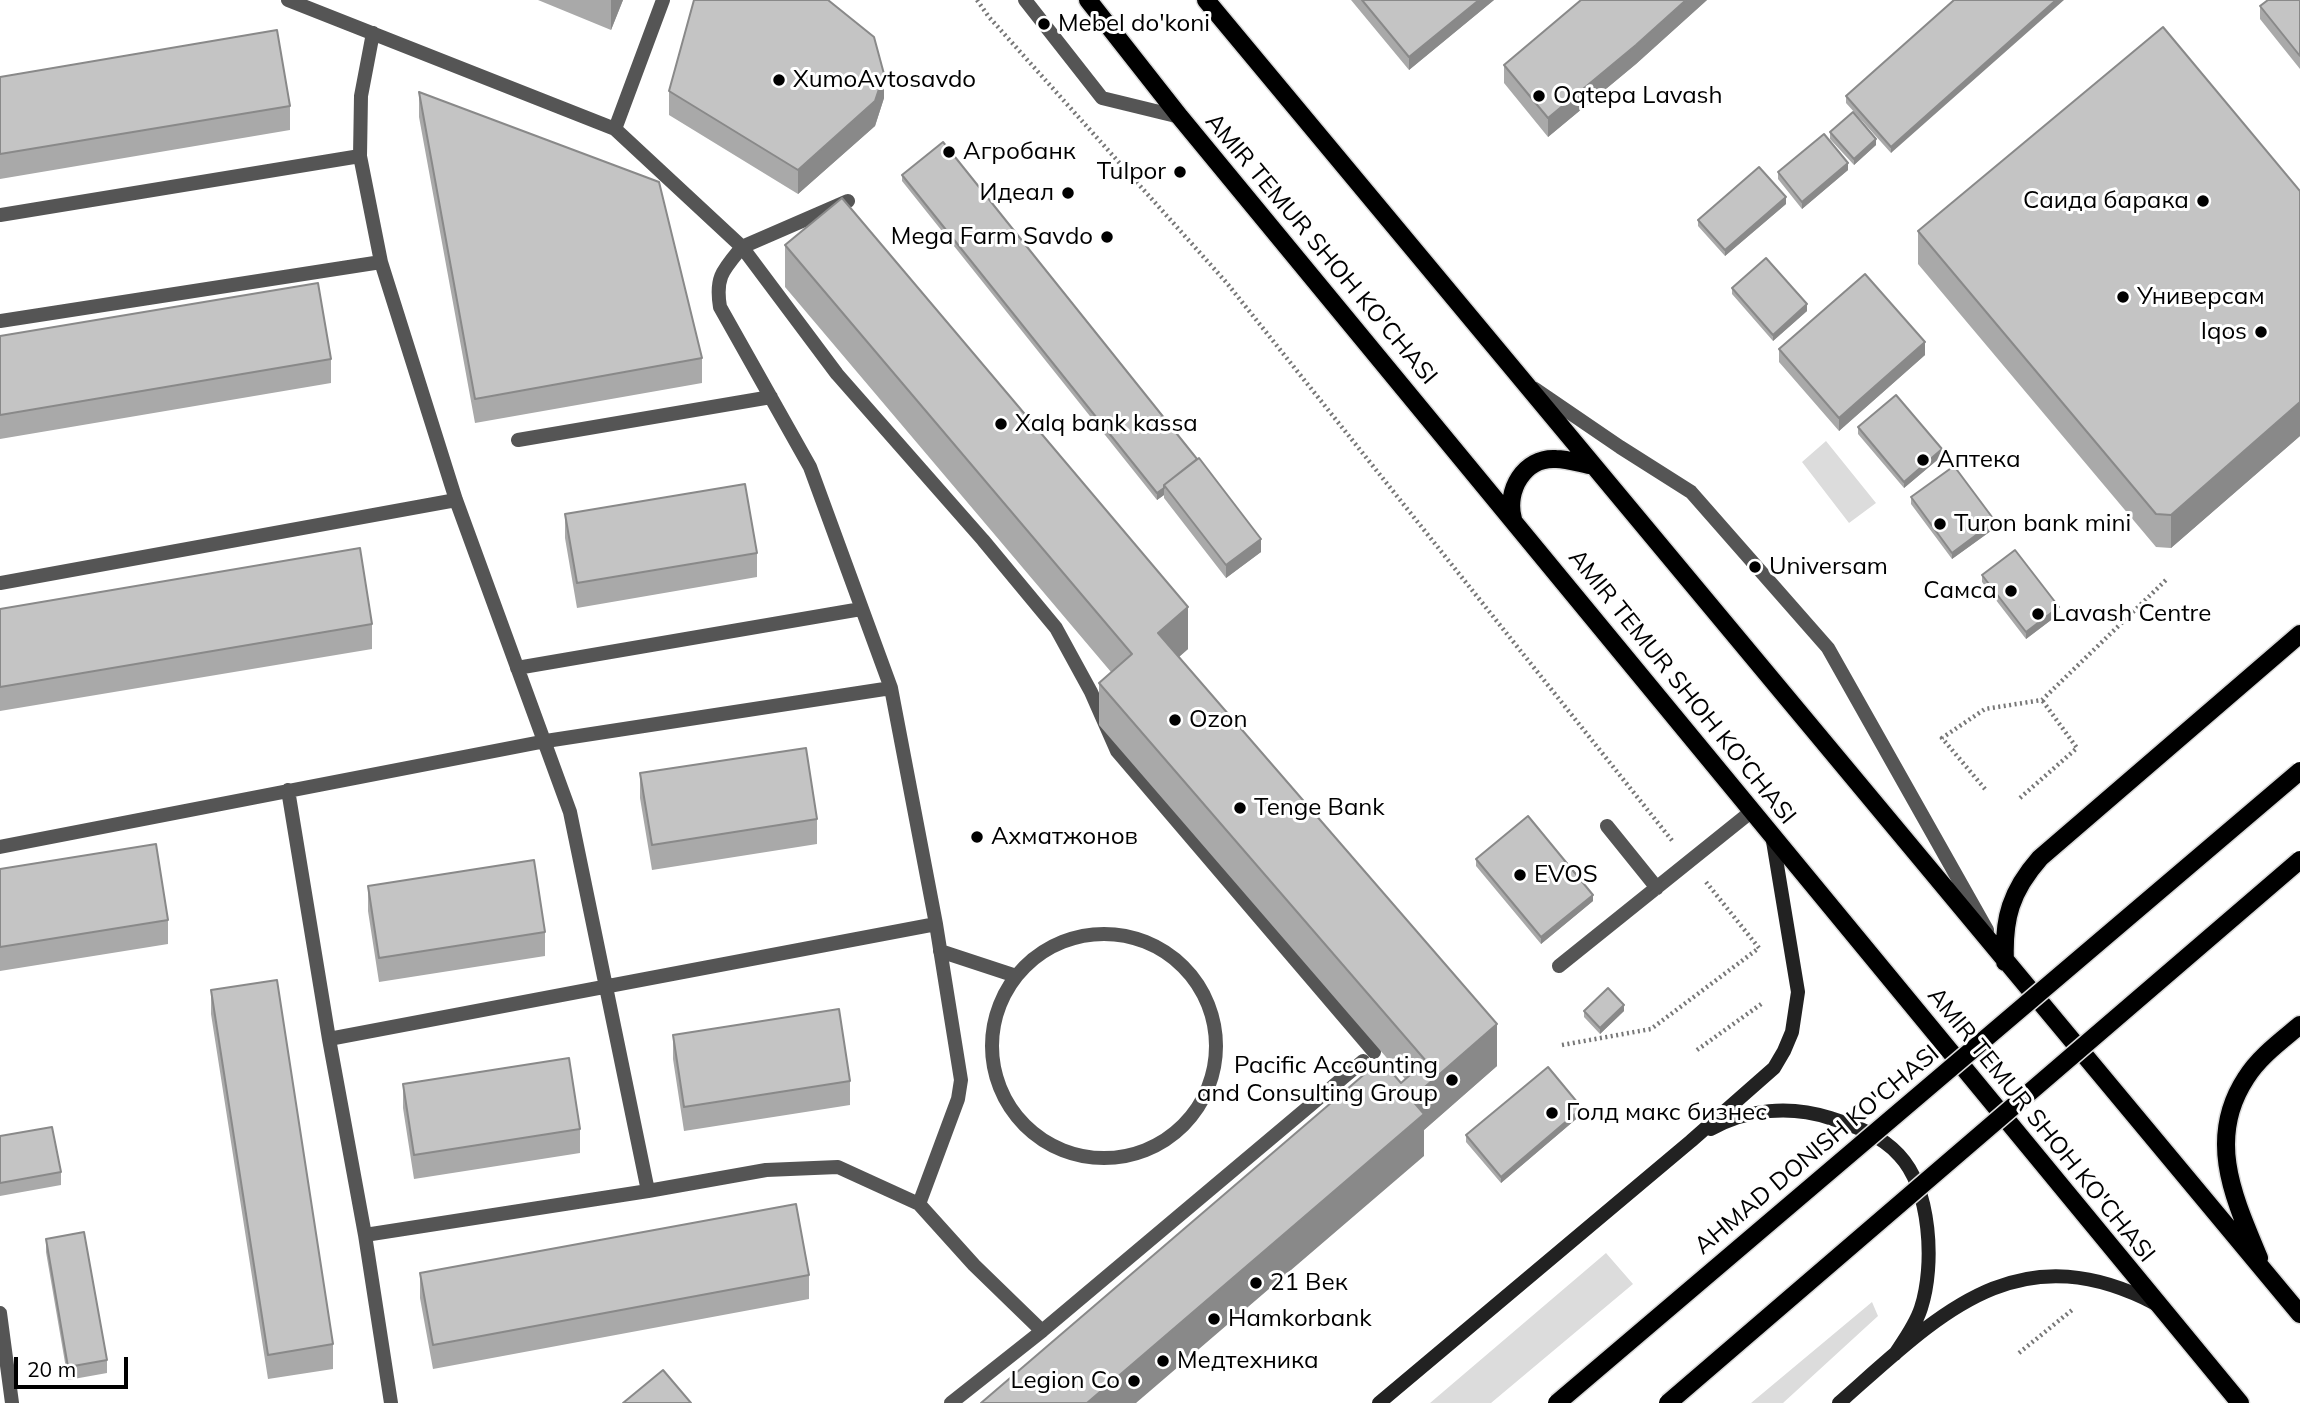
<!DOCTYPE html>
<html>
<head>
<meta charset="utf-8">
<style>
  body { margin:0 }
  #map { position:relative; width:2300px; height:1403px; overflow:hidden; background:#fff; font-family:Mulish,sans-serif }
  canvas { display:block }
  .scale { position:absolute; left:14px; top:1357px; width:114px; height:32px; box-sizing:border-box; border:4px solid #000; border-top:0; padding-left:9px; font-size:21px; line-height:24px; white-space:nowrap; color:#000; -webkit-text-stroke:5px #fff; paint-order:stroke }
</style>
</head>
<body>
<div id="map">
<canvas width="2300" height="1403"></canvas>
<div class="scale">20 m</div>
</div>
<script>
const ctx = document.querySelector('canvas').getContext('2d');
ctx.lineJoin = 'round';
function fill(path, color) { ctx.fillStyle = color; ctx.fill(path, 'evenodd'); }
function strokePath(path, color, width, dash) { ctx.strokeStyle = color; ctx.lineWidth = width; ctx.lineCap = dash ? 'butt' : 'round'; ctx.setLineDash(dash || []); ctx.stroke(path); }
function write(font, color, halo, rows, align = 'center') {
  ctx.font = font + ' Mulish,sans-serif'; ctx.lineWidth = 6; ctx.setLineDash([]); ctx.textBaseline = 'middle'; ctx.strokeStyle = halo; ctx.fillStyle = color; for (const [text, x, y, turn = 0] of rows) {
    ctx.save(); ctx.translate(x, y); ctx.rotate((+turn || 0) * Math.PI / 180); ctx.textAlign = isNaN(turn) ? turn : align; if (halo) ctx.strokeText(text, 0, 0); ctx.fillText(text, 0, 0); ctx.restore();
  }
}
fill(new Path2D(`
  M1826 441 1876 503 1849 523 1802 462Z
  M1606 1253 1633 1284 1491 1403H1430Z
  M1872 1302 1878 1316 1783 1403H1751Z`), '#dcdcdc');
const primary = new Path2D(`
  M1088 0 1180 117 2240 1403
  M1206 0 2300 1314
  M1513 519C1505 491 1524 457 1556 459 1568 459 1582 464 1594 466
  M2005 962C2003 918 2011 891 2040 858L2300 634
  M2259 1258C2234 1198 2206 1139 2246 1078 2259 1057 2281 1041 2300 1025`);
strokePath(primary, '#dbdbdb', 21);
strokePath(new Path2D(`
  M977 0 989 17 1226 282 1674 843
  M1985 789 1942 738 1985 709 2042 700 2167 579
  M2020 798 2077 748 2042 700
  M1562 1045 1651 1029 1759 948 1706 882
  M1697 1050 1764 1002
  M2019 1353 2072 1310`), '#777', 4.5, [2, 3.5]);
strokePath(new Path2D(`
  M288 0 615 129 742 247 848 201
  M1025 0 1102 98 1180 117
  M615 129 663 0
  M0 215 360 156
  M0 321 381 262
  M1535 389 1620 447 1691 492 1828 648 1987 930
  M518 440 771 397
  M0 583 456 500
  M517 668 861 609
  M288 790 329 1039 365 1235 391 1403
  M1607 826 1657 888
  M0 847 546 741 891 688
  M992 1046a112 112 0 1 1 224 0a112 112 0 1 1-224 0Z
  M940 951 1016 976
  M1559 966 1752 811
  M329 1039 936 924
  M648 1191 766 1170 838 1167 919 1204
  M365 1235 648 1191 570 812 456 500 381 262 360 156 361 96 373 33
  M0 1313 12 1403
  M1042 1331 974 1265 919 1204 958 1099 961 1080 936 924 891 688 810 467 720 307C715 277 723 270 742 247L837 374 983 540 1056 628 1091 692 1117 751 1374 1052
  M951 1403 1042 1331 1363 1061`), '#555', 14);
strokePath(new Path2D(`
  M1711 1129C1747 1109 1790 1105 1830 1118 1855 1126 1881 1135 1899 1155 1931 1189 1935 1265 1921 1308 1916 1324 1905 1339 1895 1354
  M1379 1403 1691 1141 1774 1068 1784 1051 1792 1032 1798 992 1772 835
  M1839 1403C1939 1315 2016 1231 2156 1304`), '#222', 14);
strokePath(primary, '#000', 18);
const primaryBridge = new Path2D(`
  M1557 1403 2300 771
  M1668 1403 2300 860`);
strokePath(primaryBridge, '#dbdbdb', 21, []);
strokePath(primaryBridge, '#000', 18);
fill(new Path2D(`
  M538 0H623L611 30Z
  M1351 0H1494L1409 70Z
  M1581 0H1707L1636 64 1548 137 1504 83V65Z
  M1954 0 1891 153 1846 103V96Z
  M2300 0V69L2260 19V6Z
  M0 77 290 106V130L0 179Z
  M669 91 884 98 875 126 798 194 669 115Z
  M419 92 702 358V383L475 423 419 117Z
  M1830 132 1876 145 1854 165 1830 139Z
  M1848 170 1802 209 1778 179V172Z
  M902 175 1261 552 1226 578 1164 498V495L1157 500 902 181Z
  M2300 191V436L2171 548 2156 547 1918 264V231Z
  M1786 204 1725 256 1698 226V220Z
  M785 245 1188 649 1179 657 1497 1066 1424 1130V1156L1401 1083 1405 1079 1099 725V683L1111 672 785 287Z
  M1732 288 1807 311 1773 341 1732 294Z
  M0 336 331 359V383L0 439Z
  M1779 349 1925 355 1839 431 1779 362Z
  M1858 427 1942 456 1904 488 1858 434Z
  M1911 497 1995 528 1952 559 1911 504Z
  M565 514 757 553V577L577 608 565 538Z
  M1982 575 2059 614 2026 639 1982 582Z
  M0 609 372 624V649L0 711Z
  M640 773 817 819V844L652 870 640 798Z
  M1476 859 1593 901 1541 944 1476 866Z
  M0 869 168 920V944L0 971Z
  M368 886 545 932V956L379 982 368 911Z
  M211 990 333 1344V1369L268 1379 211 1014Z
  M1584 1011H1624L1600 1034 1584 1017Z
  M673 1035 850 1081V1105L684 1131 673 1059Z
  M403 1084 580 1129V1153L414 1179 403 1108Z
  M1582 1114 1501 1183 1466 1142V1135Z
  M0 1136 61 1172V1185L0 1196Z
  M46 1239 107 1360V1373L68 1380 46 1252Z
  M420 1273 809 1275V1299L433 1369 420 1298Z`), '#a9a9a9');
fill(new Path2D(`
  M611 0H623L611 30Z
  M1479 0H1494L1409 70V57Z
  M1686 0H1707L1636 64 1548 137V118Z
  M2056 0H2064L1891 153V147Z
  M884 74V98L875 126 798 194V170Z
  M1876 139V145L1854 165V159Z
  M1848 163V170L1802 209V202Z
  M1786 197V204L1725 256V250Z
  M1807 304V311L1773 341V335Z
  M1925 342V355L1839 431V418Z
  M2300 402V436L2171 548V515Z
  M1942 449V456L1904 488V482Z
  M1164 488V495L1157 500V493Z
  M1995 521V528L1952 559V553Z
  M1261 539V552L1226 578V565Z
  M1188 607V649L1158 675V633Z
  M2059 607V614L2026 639V632Z
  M1593 895V901L1541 944V937Z
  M1624 1005V1011L1600 1034V1028Z
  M1497 1024V1066L1424 1130V1156L1136 1403H1087L1411 1099Z
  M1582 1108V1114L1501 1183V1177Z`), '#898989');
const building = new Path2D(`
  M694 0H828L874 37 884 74 875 101 798 170 669 91Z
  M1362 0H1479L1409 57Z
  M1581 0H1686L1636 45 1548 118 1504 65Z
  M1954 0H2056L1891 147 1846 96Z
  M2268 0H2300V56L2260 6Z
  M2163 27 2300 191V402L2171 515 2156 514 1918 231Z
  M277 30 290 106 0 154V77Z
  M419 92 659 182 702 358 475 399Z
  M1853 112 1876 139 1854 159 1830 132Z
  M1824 134 1848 163 1802 202 1778 172Z
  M943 142 1197 459 1164 485V488L1157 493 902 175Z
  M1759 167 1786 197 1725 250 1698 220Z
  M842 198 1188 607 1158 633 1497 1024 1411 1099 1424 1114 1087 1403H981L1381 1060 1401 1083 1426 1061 1099 683 1132 654 785 245Z
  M1766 258 1807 304 1773 335 1732 288Z
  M1865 274 1925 342 1839 418 1779 349Z
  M318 283 331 359 0 415V336Z
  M1896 395 1942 449 1904 482 1858 427Z
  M1199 458 1261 539 1226 565 1164 485Z
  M1954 466 1995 521 1952 553 1911 497Z
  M745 484 757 553 577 583 565 514Z
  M360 548 372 624 0 687V609Z
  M2015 550 2059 607 2026 632 1982 575Z
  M806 748 817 819 652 845 640 773Z
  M1528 816 1593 895 1541 937 1476 859Z
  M156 844 168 920 0 947V869Z
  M534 860 545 932 379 958 368 886Z
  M277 980 333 1344 268 1355 211 990Z
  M1608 988 1624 1005 1600 1028 1584 1011Z
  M839 1009 850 1081 684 1107 673 1035Z
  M569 1058 580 1129 414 1155 403 1084Z
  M1548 1067 1582 1108 1501 1177 1466 1135Z
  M52 1127 61 1172 0 1183V1136Z
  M796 1204 809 1275 433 1345 420 1273Z
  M84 1232 107 1360 68 1367 46 1239Z
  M663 1370 691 1403H623Z`);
fill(building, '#c4c4c4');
strokePath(building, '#898989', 2);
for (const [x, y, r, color] of [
  [1044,24,7,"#000"],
  [779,80,7,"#000"],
  [1539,96,7,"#000"],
  [949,152,7,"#000"],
  [1180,172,7,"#000"],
  [1068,193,7,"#000"],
  [2203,201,7,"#000"],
  [1107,237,7,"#000"],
  [2123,297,7,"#000"],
  [2261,332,7,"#000"],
  [1001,424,7,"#000"],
  [1923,460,7,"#000"],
  [1940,524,7,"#000"],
  [1755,567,7,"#000"],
  [2011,591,7,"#000"],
  [2038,614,7,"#000"],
  [1175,720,7,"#000"],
  [1240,808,7,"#000"],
  [977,837,7,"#000"],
  [1520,875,7,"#000"],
  [1452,1080,7,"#000"],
  [1552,1113,7,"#000"],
  [1256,1283,7,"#000"],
  [1214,1319,7,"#000"],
  [1163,1361,7,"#000"],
  [1134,1381,7,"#000"]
]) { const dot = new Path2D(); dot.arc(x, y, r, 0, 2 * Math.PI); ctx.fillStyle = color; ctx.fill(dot); strokePath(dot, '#fff', 2.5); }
write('24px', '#000', '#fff', [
  ["Mebel do'koni",1058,24],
  ["XumoAvtosavdo",793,80],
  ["Oqtepa Lavash",1553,96],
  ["Агробанк",963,152],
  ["Tulpor",1166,172,"right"],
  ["Идеал",1054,193,"right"],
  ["Саида барака",2189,201,"right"],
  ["Mega Farm Savdo",1093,237,"right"],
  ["Универсам",2137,297],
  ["Iqos",2247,332,"right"],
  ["Xalq bank kassa",1015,424],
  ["Аптека",1937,460],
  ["Turon bank mini",1954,524],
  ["Universam",1769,567],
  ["Самса",1997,591,"right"],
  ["Lavash Centre",2052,614],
  ["Ozon",1189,720],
  ["Tenge Bank",1254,808],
  ["Ахматжонов",991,837],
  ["EVOS",1534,875],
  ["Pacific Accounting",1438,1066,"right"],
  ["and Consulting Group",1438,1094,"right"],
  ["Голд макс бизнес",1566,1113],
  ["21 Век",1270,1283],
  ["Hamkorbank",1228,1319],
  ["Медтехника",1177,1361],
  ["Legion Co",1120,1381,"right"]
], 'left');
write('24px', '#000', '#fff', [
  ["AMIR TEMUR SHOH KO'CHASI",1321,249,50],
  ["AMIR TEMUR SHOH KO'CHASI",1682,687,51],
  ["AMIR TEMUR SHOH KO'CHASI",2041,1125,51],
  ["AHMAD DONISH KO'CHASI",1817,1150,-40]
]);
</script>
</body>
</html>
